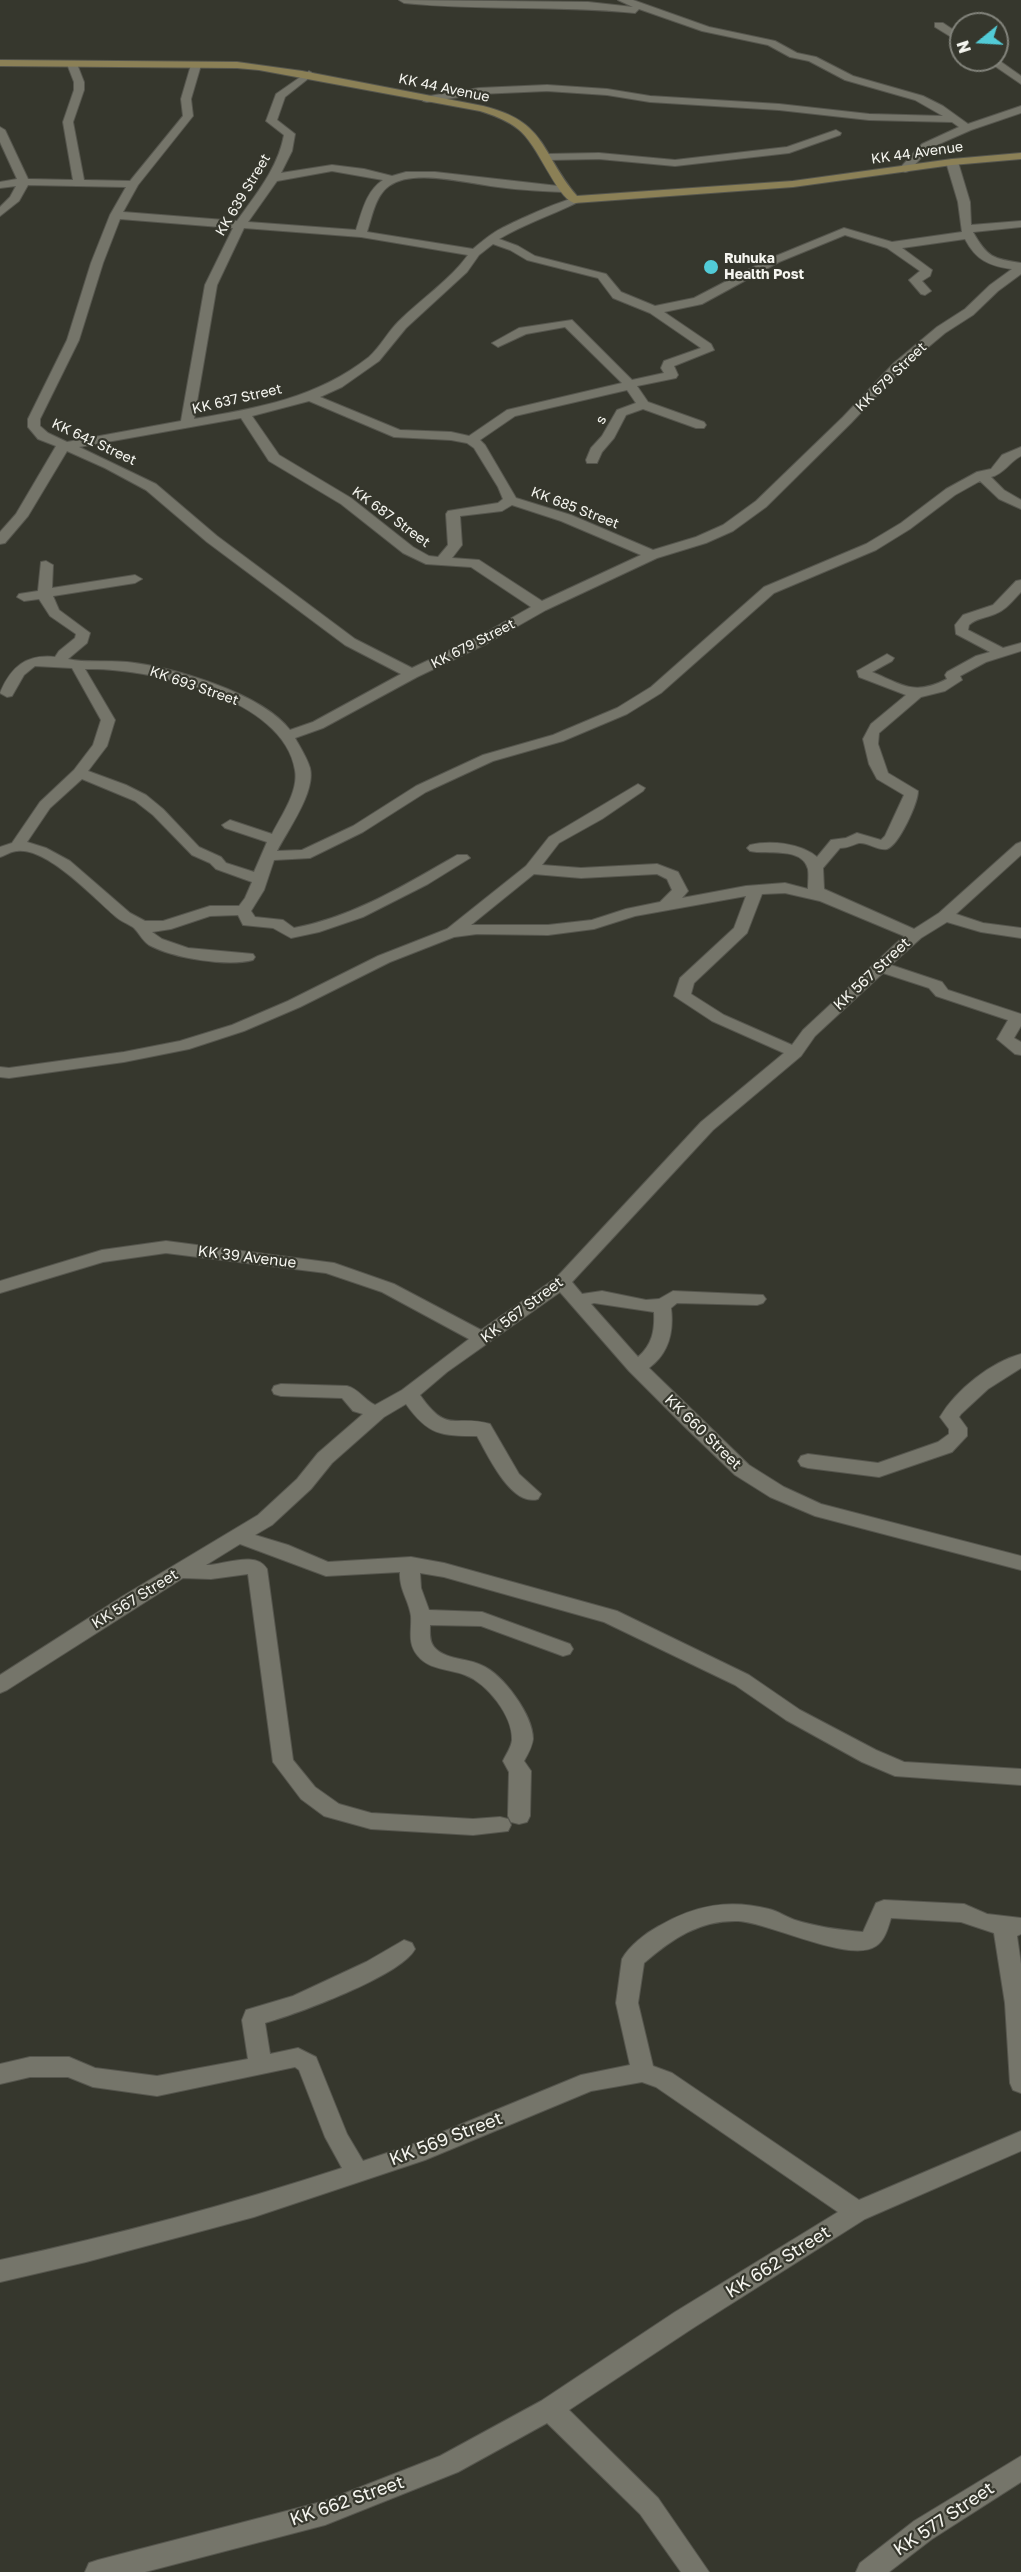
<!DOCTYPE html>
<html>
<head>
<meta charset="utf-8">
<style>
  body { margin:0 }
  #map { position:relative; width:1021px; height:2572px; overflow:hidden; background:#36372d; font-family:"Golos Text",sans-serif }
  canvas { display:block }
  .north { position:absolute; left:949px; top:12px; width:60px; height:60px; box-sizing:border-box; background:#36372d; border:2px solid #82837b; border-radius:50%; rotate:252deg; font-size:16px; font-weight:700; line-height:24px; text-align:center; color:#f5f5ef }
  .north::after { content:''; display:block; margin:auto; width:21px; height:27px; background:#52cbd7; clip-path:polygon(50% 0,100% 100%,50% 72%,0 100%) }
</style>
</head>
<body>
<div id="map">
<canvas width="1021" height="2572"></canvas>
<div class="north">N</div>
</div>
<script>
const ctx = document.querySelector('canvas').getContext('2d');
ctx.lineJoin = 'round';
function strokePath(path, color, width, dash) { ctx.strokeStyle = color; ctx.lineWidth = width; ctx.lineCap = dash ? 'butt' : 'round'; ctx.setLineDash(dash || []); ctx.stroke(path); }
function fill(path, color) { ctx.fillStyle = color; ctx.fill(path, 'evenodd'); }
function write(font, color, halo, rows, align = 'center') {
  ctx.font = font + ' "Golos Text",sans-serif'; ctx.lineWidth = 4.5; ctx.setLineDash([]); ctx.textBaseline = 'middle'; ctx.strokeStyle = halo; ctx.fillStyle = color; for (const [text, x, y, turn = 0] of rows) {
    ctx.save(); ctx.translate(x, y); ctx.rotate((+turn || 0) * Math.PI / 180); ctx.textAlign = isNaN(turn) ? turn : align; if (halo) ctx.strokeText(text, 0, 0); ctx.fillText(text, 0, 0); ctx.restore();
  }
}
const street = new Path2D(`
  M399 0 588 2 633 7 618 0H633L709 27 775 41 797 53 816 57 853 76 923 96 943 106 968 124 1021 106V113L971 130 930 148 909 171 905 172 899 169 922 144 959 127 952 122 869 120 779 110 650 102 607 95 547 91 479 94 427 102 423 101V97L479 88 547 85 607 89 650 96 779 104 869 114 943 116 915 100 845 80 809 61 790 57 768 45 702 31 639 9 635 13C558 5 481 11 404 3Z
  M935 23H943L961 35V43L935 27Z
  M997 59 1021 76V84L986 60Z
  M72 61 77 64 84 82V90L73 122 84 180 130 181 183 116 181 99 191 65 196 62 201 65 191 99 193 116 138 185 123 212 237 221C256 194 278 168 284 135L266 121 276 94 309 71 314 74 285 97 277 120 295 134 292 151 281 173 332 165 364 169 392 176 406 172H435L567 187V191L563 192C541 191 520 190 498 187 469 184 414 168 389 186 375 196 372 217 367 232L473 249C480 243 487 237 495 232 506 225 569 196 578 198V202C552 215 524 224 499 239L518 246 535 256 606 274 621 292 655 306 694 298 771 258 844 228 892 242 962 232 958 202 946 162 952 159 958 162 970 202 971 225 1021 221V227L973 232C987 257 993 259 1021 263V274L998 291 973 315 945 333 902 369 851 423 766 507 733 531 706 543 657 558 546 610 486 644 417 677 323 728 295 738C300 747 307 758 310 768 316 792 287 831 277 851L302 850 353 826 416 786 483 755 553 735 617 708 651 687 764 587 866 544 901 523 946 489 977 472 991 469 1002 455 1021 447V456C1009 462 1004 474 991 477L1004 490 1021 500V509L999 499 980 481 955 495 910 529 876 550 774 593 661 693 627 714 563 741 493 761 426 792 363 832 310 858 274 860 264 890 251 911 255 917 283 920 294 928C353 917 405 885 457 855H467L470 858 428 884 363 917 319 932 291 938 273 928 243 925 238 915 210 916 171 929 152 932 162 939 188 948 253 954 255 957 253 960C227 967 173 958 149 945 142 940 140 934 134 928 129 924 120 921 115 916 94 898 47 847 17 851 12 851 6 855 0 857V847L12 843 40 802 74 770 93 745 101 720 72 668 35 666 24 675 12 696 7 697 0 693C11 667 26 654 55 657L59 651 75 638 76 634 50 616 39 599 24 601 17 597 19 594 38 591 41 562 46 561 53 565 52 588 135 575 142 579 135 583 53 596 59 610 90 633 87 643 68 659C85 663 107 660 127 662 172 667 262 693 290 730L313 722 401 674 345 645 207 542 146 490 105 468 67 451 28 516 5 543 0 544V532L16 514 56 446 38 439 28 427V419L67 340 91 263 110 215 126 187 28 185 19 201 0 216V207L10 197 16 186 0 188V182L17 179 0 142V127L5 130 28 179 73 180 63 122 74 90V82L67 64ZM332 171 383 180C366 191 362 212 356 230L248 222 277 181ZM120 219 233 228 205 285 181 421 67 442 48 433 40 426V419L79 340 103 263ZM244 228 361 237 468 255C449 281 421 299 398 322 388 332 380 347 369 357 317 398 258 408 194 419L217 285ZM845 235 887 248 920 271 909 280 921 294 925 295 931 291 922 281 930 276 932 270 902 248 965 239C976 260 989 266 1012 269L990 285 965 309 937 327 894 363 843 417 756 501 723 525 696 537 653 550 571 515 516 498 485 445 480 440 515 416 627 390 636 403 617 410 602 436 591 448 586 460 587 463H597L602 452 614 438 626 415 643 409 696 428H704L706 425 704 422 648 402 637 386 676 378 678 375 674 366 714 350 711 344 664 312 702 304 779 262ZM493 244 510 250 527 260 598 278 613 298 650 313 701 348 664 361 661 368 664 373 632 380 572 320 519 328 492 343 498 347 526 334 565 327 622 383 507 410 469 436 451 432 400 430 320 397 342 387 379 361 406 328 467 272 479 255ZM309 401 394 437 451 440 467 443 474 448 498 487 503 499 498 503 448 511 446 514 448 545 438 557 429 556 413 547 351 498 279 455 252 416ZM241 418 269 461 341 504 403 553 426 564 471 567 531 607 476 638 412 668 355 639 217 536 156 484 79 447ZM512 505 561 521 641 555 542 601 479 560 452 558 462 545 460 516 502 511ZM85 669C146 667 284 697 295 770 299 791 281 816 272 834L230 820 222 825 225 828 267 842 254 872 226 863 221 857 199 847 163 809 146 795 126 785 88 771 107 746 115 720ZM82 779 135 801 153 815 192 855 210 863 216 869 252 882 245 898 239 906H210L163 921H145L130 913 70 861 46 848 27 842 50 808Z
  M836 130 841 133 840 135 789 153 675 166 599 159 547 160 541 157 547 154 599 153 675 160 787 147Z
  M1021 580V592C1013 600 1006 610 995 614 986 618 976 618 969 625L968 630 1003 648 1021 643V651L986 662 960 676 962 680 945 691 921 697 879 733 878 744 888 773 918 791C918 803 899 845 887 849 878 851 868 842 859 843 852 845 848 848 840 848L823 868 824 889 914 929 939 913 1016 844 1021 842V855L956 914 983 923 1021 928V938L981 932 947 922 921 938 891 965 942 982 948 990 1021 1014V1026L1014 1038 1021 1042V1055L1015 1054 997 1039 1008 1020 936 996 929 988 883 973 815 1036 801 1056 713 1130 572 1282 582 1294 602 1291 646 1300 659 1299 673 1291 763 1295 766 1299 763 1303 757 1305 677 1303 671 1308C674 1332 669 1353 649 1368L749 1465 784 1487 821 1504 1021 1556V1570L815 1516 770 1497 735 1475 686 1428 629 1371 560 1292 447 1372 420 1395C448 1435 454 1414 490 1424L519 1474 541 1494 538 1499C511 1507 488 1455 477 1436 441 1436 428 1435 406 1404L384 1417 332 1463 311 1489 272 1525 255 1535 288 1545 328 1562 411 1557 444 1563 617 1611 749 1675 800 1710 876 1750 904 1762 1021 1769V1785L895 1776 862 1762 786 1720 735 1685 604 1622 444 1577 420 1573 421 1588 429 1610 482 1612 570 1644 573 1649 570 1654 563 1656 481 1626 430 1625C430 1632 429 1641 434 1647 445 1660 467 1658 481 1665 503 1674 533 1715 533 1739 532 1747 528 1754 524 1761L531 1771 530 1816 527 1822 519 1824 511 1822 508 1816 509 1772 503 1761C506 1754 511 1748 512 1740 513 1716 487 1683 465 1675 450 1669 429 1670 418 1656 407 1643 412 1631 411 1616 409 1600 399 1590 400 1572L326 1576 240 1544 206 1565C224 1565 256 1550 267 1569L293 1760 315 1787 339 1804 371 1813 473 1819 500 1817 508 1819 511 1825 508 1831 473 1835 371 1829 324 1816 301 1799 273 1762 248 1574 211 1579 183 1578 7 1690 0 1693V1675L123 1596 258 1515 297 1479 318 1453 363 1414 353 1411 342 1398 281 1396 274 1394 272 1390 274 1386 281 1384 347 1386C359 1389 364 1400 375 1405L402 1390 469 1339 382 1292 326 1273 166 1253 103 1262 0 1293V1281L102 1250 166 1241 334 1263 394 1284 481 1330 556 1278 701 1122 784 1053 712 1021 674 996 680 978 734 928 746 896 635 916 594 929 548 935 477 934 454 937 390 962 300 1007 244 1031 189 1049 124 1062 9 1078 0 1077V1067L9 1068 124 1052 180 1041 232 1025 288 1001 378 956 447 929 526 866 549 837 638 784 645 788 643 791 602 819 559 843 542 865 581 868 657 864 678 872 688 891 682 898 746 886 785 883 808 889C808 882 809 875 808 869 802 846 766 855 750 851L747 848 750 845C770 840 801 843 817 857L831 840 846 838 857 833 881 840 885 836 904 795 877 779 869 764 863 739 871 724 906 695 859 677 857 671 887 654 894 658 892 661 872 672C903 685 914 696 947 679L945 675 947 672 976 656 990 652 956 634 955 625 963 615 993 605 1016 581ZM534 874 581 878 657 874 667 879 672 890 660 902 626 909 592 920 548 925H471ZM785 893 820 901 904 936 803 1030 792 1045 724 1015 691 994 694 983 747 933 762 894ZM594 1303 654 1312C655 1331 652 1345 638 1357L591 1304Z
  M1021 1354V1368L988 1389 961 1414 959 1417 967 1428V1436L952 1452 879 1477 808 1468 801 1466 798 1461 801 1456 808 1454 878 1463 938 1442 949 1434V1429L940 1417C956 1390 991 1362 1021 1354Z
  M884 1900 964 1904 987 1914 1021 1918V1934L1017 1936 1021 1964V2093L1013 2090 1010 2083 1005 2003 994 1933 961 1922 891 1918C888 1928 885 1940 876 1946 850 1964 768 1922 738 1921 699 1920 672 1939 644 1963L638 2003 653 2066 672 2073 859 2200 1021 2131V2151L865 2219 693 2328 569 2410 658 2498 709 2572H681L640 2514 547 2423 458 2472 325 2525 145 2572H85L89 2563 98 2560 325 2501 440 2456 541 2401 675 2312 838 2212 656 2087 642 2082 591 2091 425 2160 254 2217 86 2262 0 2282V2260C116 2235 229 2205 342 2168L325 2137 299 2070 295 2067 157 2096 93 2087 68 2077H30L0 2084V2064L30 2057H69L95 2068 157 2076 248 2059 242 2020 246 2010 293 1996 366 1962 404 1940 412 1943 415 1949C401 1976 296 2014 265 2023L270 2054 298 2048 316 2057 347 2134 363 2161 411 2145 581 2075 630 2065 616 2003 622 1959C629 1946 646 1933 659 1926 695 1905 729 1899 769 1909 778 1911 786 1917 795 1920 817 1927 840 1930 863 1932L876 1903Z
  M1021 2456V2482L932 2539 889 2572H856L860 2563 914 2521Z`);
const secondary = new Path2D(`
  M0 60 237 62 302 71 483 106C548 122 540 153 577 196L793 181 952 159 1021 153V159L952 165 793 187 574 203C556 197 538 144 518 129 507 120 493 115 480 111L259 70 237 68 0 66Z`);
strokePath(street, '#56564e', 2);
strokePath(secondary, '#56564e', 2);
fill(street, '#75756a');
fill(secondary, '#8b8056');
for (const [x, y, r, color] of [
  [711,267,8,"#52cbd7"]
]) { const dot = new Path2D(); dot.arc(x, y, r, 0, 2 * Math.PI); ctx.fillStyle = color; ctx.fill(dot); strokePath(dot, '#36372d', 2); }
write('14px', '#f5f5ef', '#36372d', [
  ["KK 44 Avenue",444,88,12],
  ["KK 44 Avenue",917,153,-8],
  ["KK 639 Street",243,195,-59],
  ["KK 679 Street",891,377,-44],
  ["KK 637 Street",237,399,-13],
  ["s",601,420,-62],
  ["KK 641 Street",94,442,25],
  ["KK 685 Street",575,508,21],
  ["KK 687 Street",391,517,36],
  ["KK 679 Street",473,644,-27],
  ["KK 693 Street",194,686,19]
]);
write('bold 14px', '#f5f5ef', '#36372d', [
  ["Ruhuka",724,259],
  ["Health Post",724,275]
], 'left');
write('15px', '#f5f5ef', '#36372d', [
  ["KK 567 Street",872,974,-43],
  ["KK 39 Avenue",247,1257,7],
  ["KK 567 Street",522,1310,-37],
  ["KK 660 Street",703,1432,44],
  ["KK 567 Street",135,1599,-32]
]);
write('18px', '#f5f5ef', '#36372d', [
  ["KK 569 Street",446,2139,-21],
  ["KK 662 Street",778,2262,-32],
  ["KK 662 Street",347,2501,-19],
  ["KK 577 Street",944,2519,-34]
]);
</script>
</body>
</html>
